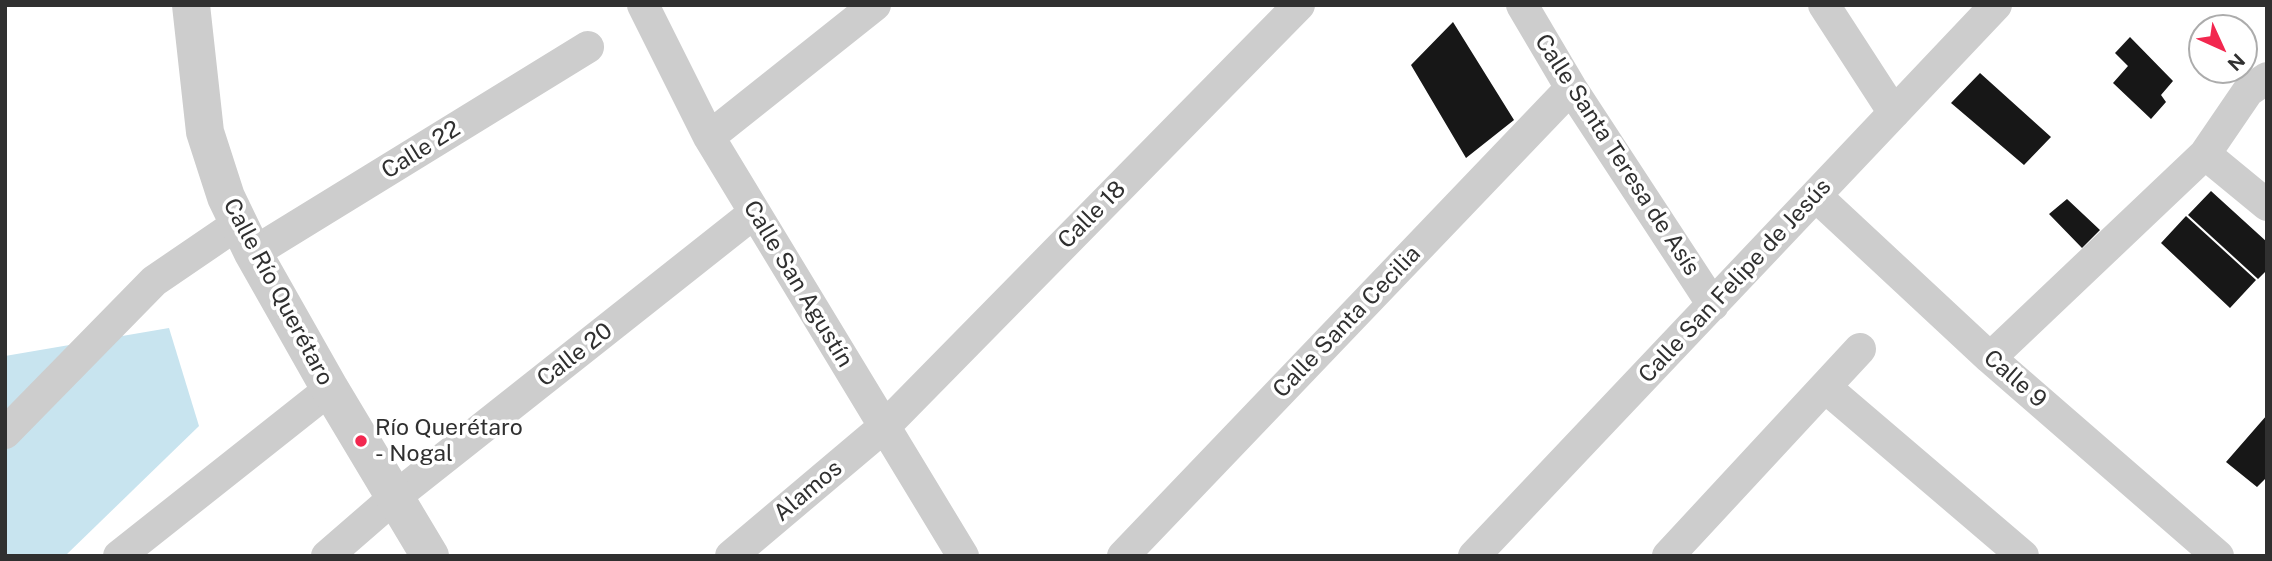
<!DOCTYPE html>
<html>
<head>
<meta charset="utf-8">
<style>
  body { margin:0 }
  #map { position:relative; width:2272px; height:561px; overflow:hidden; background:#fff; font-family:"Public Sans",sans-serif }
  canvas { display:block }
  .frame { position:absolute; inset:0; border:7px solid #303030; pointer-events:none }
  .north { position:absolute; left:2188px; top:14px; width:70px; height:70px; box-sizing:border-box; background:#fff; border:2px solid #acacac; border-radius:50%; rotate:135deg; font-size:19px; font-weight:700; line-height:28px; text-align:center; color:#303030 }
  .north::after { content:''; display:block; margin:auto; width:24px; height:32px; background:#f2274f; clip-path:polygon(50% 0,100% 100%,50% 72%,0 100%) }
</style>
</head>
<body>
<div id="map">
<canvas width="2272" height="561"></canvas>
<div class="frame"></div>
<div class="north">N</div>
</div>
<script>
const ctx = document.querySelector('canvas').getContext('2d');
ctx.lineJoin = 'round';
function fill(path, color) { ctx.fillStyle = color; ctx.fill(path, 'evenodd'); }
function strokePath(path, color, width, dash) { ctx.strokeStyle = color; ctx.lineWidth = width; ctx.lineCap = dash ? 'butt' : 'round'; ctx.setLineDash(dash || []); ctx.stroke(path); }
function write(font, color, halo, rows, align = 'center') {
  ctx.font = font + ' "Public Sans",sans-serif'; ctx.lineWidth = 7; ctx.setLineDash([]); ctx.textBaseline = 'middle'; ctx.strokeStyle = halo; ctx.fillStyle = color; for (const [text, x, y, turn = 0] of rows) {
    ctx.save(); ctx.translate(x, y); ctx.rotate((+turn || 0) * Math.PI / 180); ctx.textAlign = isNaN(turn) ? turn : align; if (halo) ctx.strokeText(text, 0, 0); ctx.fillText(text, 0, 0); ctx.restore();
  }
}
fill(new Path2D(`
  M169 328 199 426 65 556H5V356Z`), '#c8e4ef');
fill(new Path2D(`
  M1453 22 1514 120 1466 158 1411 65Z
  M2130 37 2173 81 2161 95 2166 102 2151 119 2113 83 2128 66 2115 53Z
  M1980 73 2051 137 2024 165 1951 103Z
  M2211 191 2267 242V270L2258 279 2188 215Z
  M2067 199 2100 230 2082 248 2049 214Z
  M2186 216 2256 280 2230 308 2161 243Z
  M2267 415V477L2257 487 2226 462Z`), '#171717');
strokePath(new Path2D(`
  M643 5 709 137 963 556
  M1522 5 1571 88 1713 305
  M1824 5 1894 113
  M709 137 875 5
  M2205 154 2267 205
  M1816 196 1990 358 2218 556
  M253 253 588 47
  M1990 358 2205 154 2248 91 2267 78
  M1825 387 2023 556
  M5 433 154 281 239 223
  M119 556 330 389
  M327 556 395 497 754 213
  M731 556 885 426 1299 5
  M1123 556 1571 88
  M1474 556 1996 5
  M1668 556 1860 349`), '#cdcdcd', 32);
strokePath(new Path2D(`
  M191 5 205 132 226 197 253 253 330 389 430 556`), '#cdcdcd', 38);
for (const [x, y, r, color] of [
  [361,441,7,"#f2274f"]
]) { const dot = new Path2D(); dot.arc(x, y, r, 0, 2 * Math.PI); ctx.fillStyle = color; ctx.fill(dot); strokePath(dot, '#fff', 2.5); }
write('23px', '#303030', '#fff', [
  ["Calle 22",421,150,-32],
  ["Calle Santa Teresa de Asís",1617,155,57],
  ["Calle 18",1092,215,-45],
  ["Calle San Felipe de Jesús",1735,281,-47],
  ["Calle San Agustín",798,284,59],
  ["Calle Río Querétaro",278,292,62],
  ["Calle Santa Cecilia",1347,322,-46],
  ["Calle 20",575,355,-38],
  ["Calle 9",2015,379,41],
  ["Alamos",808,491,-40]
]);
write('23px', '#303030', '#fff', [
  ["Río Querétaro",375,428],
  ["- Nogal",375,454]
], 'left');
</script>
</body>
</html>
